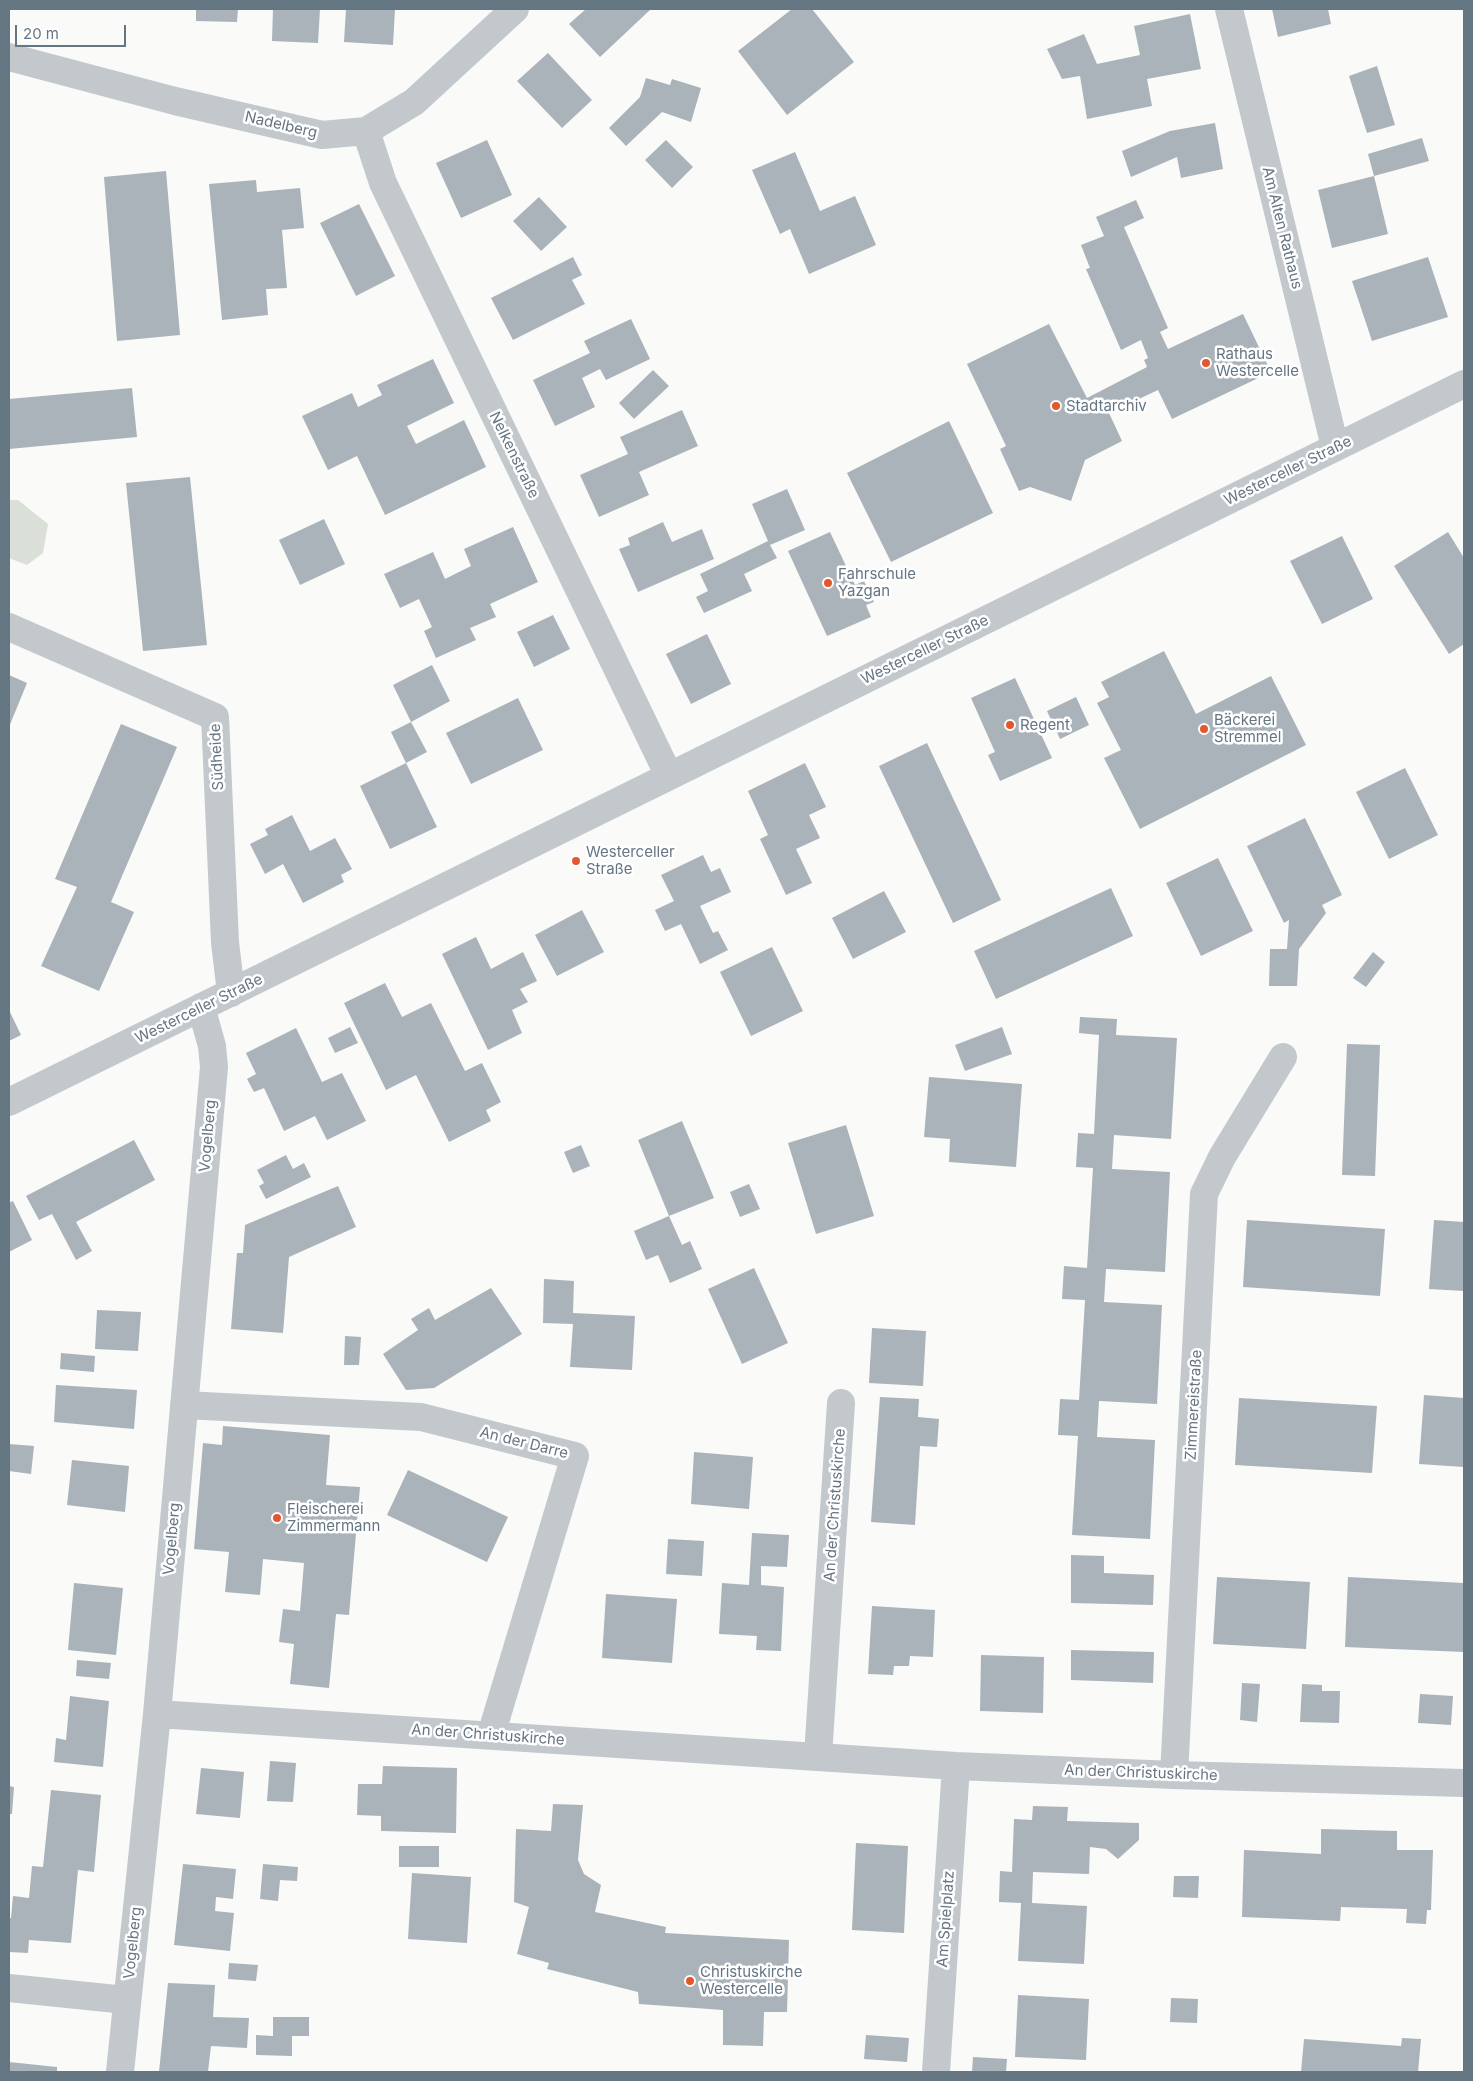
<!DOCTYPE html>
<html>
<head>
<meta charset="utf-8">
<style>
  body { margin:0 }
  #map { position:relative; width:1473px; height:2081px; overflow:hidden; background:#fafaf8; font-family:Inter,sans-serif }
  canvas { display:block }
  .frame { position:absolute; inset:0; border:10px solid #657683; pointer-events:none }
  .scale { position:absolute; left:15px; top:25px; width:111px; height:22px; box-sizing:border-box; border:2px solid #657683; border-top:0; padding-left:6px; font-size:15px; line-height:18px; white-space:nowrap; color:#657683; -webkit-text-stroke:4px #fff; paint-order:stroke }
</style>
</head>
<body>
<div id="map">
<canvas width="1473" height="2081"></canvas>
<div class="frame"></div>
<div class="scale">20 m</div>
</div>
<script>
const ctx = document.querySelector('canvas').getContext('2d');
ctx.lineJoin = 'round';
function fill(path, color) { ctx.fillStyle = color; ctx.fill(path, 'evenodd'); }
function strokePath(path, color, width, dash) { ctx.strokeStyle = color; ctx.lineWidth = width; ctx.lineCap = dash ? 'butt' : 'round'; ctx.setLineDash(dash || []); ctx.stroke(path); }
function write(font, color, halo, rows, align = 'center') {
  ctx.font = font + ' Inter,sans-serif'; ctx.lineWidth = 5; ctx.setLineDash([]); ctx.textBaseline = 'middle'; ctx.strokeStyle = halo; ctx.fillStyle = color; for (const [text, x, y, turn = 0] of rows) {
    ctx.save(); ctx.translate(x, y); ctx.rotate((+turn || 0) * Math.PI / 180); ctx.textAlign = isNaN(turn) ? turn : align; if (halo) ctx.strokeText(text, 0, 0); ctx.fillText(text, 0, 0); ctx.restore();
  }
}
fill(new Path2D(`
  M9 500H18L48 524 43 553 27 565 9 558Z`), '#dadfd7');
fill(new Path2D(`
  M196 9H238L237 22 196 21Z
  M273 9H320L318 43 272 41Z
  M346 9H395L393 45 344 42Z
  M586 9H651L600 57 569 24Z
  M792 9H812L854 62 787 115 738 51Z
  M1272 9H1328L1331 24 1278 37Z
  M1190 14 1201 69 1147 79 1152 106 1087 119 1080 76 1062 79 1047 49 1084 34 1097 64 1140 55 1134 26Z
  M548 53 592 100 562 128 517 81Z
  M1377 66 1395 125 1367 133 1349 76Z
  M646 78 670 85 672 79 701 88 691 122 662 112 626 146 609 128 640 97Z
  M1215 123 1223 169 1181 178 1177 157 1131 177 1122 151 1170 131Z
  M1422 138 1429 161 1374 176 1368 154Z
  M487 140 512 195 461 218 436 163Z
  M666 140 693 167 672 188 645 160Z
  M795 152 820 211 855 196 876 245 809 274 790 229 780 234 752 170Z
  M166 171 180 335 117 341 104 177Z
  M1374 176 1388 234 1332 248 1318 190Z
  M256 180 257 192 300 188 304 228 282 230 287 288 266 289 268 315 222 320 209 184Z
  M539 197 567 227 541 251 513 221Z
  M1136 200 1144 218 1124 227 1168 328 1160 332 1168 349 1243 314 1271 372 1172 419 1158 390 1109 413 1122 441 1085 460 1071 501 1030 487 1019 491 1000 449 1006 446 967 364 1049 324 1087 398 1147 367 1144 360 1148 358 1141 340 1121 350 1086 269 1090 268 1081 245 1104 236 1096 217Z
  M359 204 395 276 356 296 320 223Z
  M573 257 582 275 572 280 585 304 513 340 491 298Z
  M1428 257 1448 317 1372 341 1352 281Z
  M631 319 650 359 606 380 600 369 582 378 595 407 555 426 533 380 590 353 584 341Z
  M433 359 454 403 407 426 416 444 464 420 486 467 385 515 357 456 328 470 302 416 352 393 358 407 382 395 377 385Z
  M653 370 669 386 634 419 619 403Z
  M132 388 137 437 9 449V399Z
  M682 410 698 446 639 472 649 495 599 517 580 475 628 454 620 437Z
  M949 421 993 513 891 562 847 473Z
  M190 477 207 645 143 651 126 483Z
  M787 489 805 530 770 545 777 558 744 574 752 591 704 613 696 597 708 591 700 574 768 541 752 504Z
  M324 519 345 564 300 585 279 540Z
  M663 522 672 542 702 529 714 559 638 592 619 549 630 545 628 538Z
  M513 527 538 582 490 604 496 617 470 628 476 640 436 658 424 631 432 627 419 599 400 608 384 574 433 552 445 579 471 566 464 549Z
  M830 532 855 585 864 581 874 602 866 605 871 617 827 636 788 551Z
  M1448 532 1464 558V644L1449 654 1394 566Z
  M1342 536 1373 599 1322 624 1290 561Z
  M553 615 570 649 534 667 517 632Z
  M707 634 731 684 691 704 666 654Z
  M1164 651 1196 714 1271 676 1306 745 1140 829 1104 758 1121 750 1097 703 1109 697 1101 682Z
  M432 665 450 701 411 722 427 752 406 763 391 732 411 722 393 685Z
  M9 675 27 683 9 727Z
  M1015 678 1052 758 1000 781 988 755 995 752 971 698Z
  M1076 697 1089 725 1060 739 1047 711Z
  M518 698 543 750 471 784 446 733Z
  M121 724 177 747 111 902 134 912 99 991 41 966 77 887 55 879Z
  M927 743 1001 900 953 923 879 766Z
  M406 763 437 827 390 849 360 786Z
  M805 763 826 807 809 815 820 838 796 849 812 883 786 895 760 839 768 835 748 791Z
  M1405 768 1438 835 1389 859 1356 792Z
  M292 815 310 851 335 838 352 869 341 875 344 882 303 903 283 864 265 874 250 844 268 835 265 829Z
  M1305 818 1342 895 1322 905 1326 913 1299 949 1297 986H1269L1270 949H1287L1289 920 1284 923 1247 846Z
  M703 855 711 872 720 868 731 892 700 906 713 933 718 931 728 950 700 964 681 924 665 931 655 910 674 901 661 875Z
  M1218 858 1253 931 1201 956 1166 883Z
  M1111 888 1133 936 996 999 974 951Z
  M884 891 906 932 853 959 832 918Z
  M582 910 604 952 557 976 535 935Z
  M476 937 491 969 523 952 537 981 520 989 528 1002 512 1010 522 1033 488 1050 442 954Z
  M772 947 803 1011 751 1036 720 972Z
  M1373 952 1385 962 1366 987 1353 978Z
  M385 983 402 1017 431 1003 465 1071 482 1063 501 1102 486 1110 491 1121 449 1142 416 1075 386 1090 344 1003Z
  M9 1010 21 1035 9 1041Z
  M1080 1017 1117 1019 1116 1035 1177 1038 1171 1139 1114 1135 1112 1169 1170 1172 1165 1272 1106 1269 1104 1302 1162 1305 1157 1404 1099 1401 1097 1437 1155 1440 1150 1539 1072 1535 1078 1436 1058 1435 1060 1399 1079 1400 1085 1300 1062 1299 1064 1266 1087 1268 1093 1168 1076 1167 1078 1133 1094 1134 1099 1035 1079 1033Z
  M350 1027 358 1043 335 1053 328 1038Z
  M1002 1027 1012 1054 965 1071 955 1045Z
  M296 1028 322 1082 342 1073 366 1121 327 1140 315 1116 284 1131 264 1088 254 1092 247 1079 256 1074 246 1053Z
  M1347 1044 1380 1045 1375 1176 1342 1175Z
  M929 1077 1022 1084 1016 1167 949 1162 950 1139 924 1137Z
  M682 1121 714 1198 669 1216 638 1140Z
  M846 1125 874 1216 816 1234 788 1143Z
  M134 1140 155 1180 76 1222 92 1251 76 1260 52 1214 39 1220 26 1196Z
  M581 1145 590 1166 573 1173 564 1152Z
  M286 1155 293 1169 304 1163 311 1177 266 1199 259 1186 264 1183 257 1170Z
  M749 1184 760 1209 740 1217 730 1192Z
  M338 1186 356 1227 289 1257 283 1333 231 1329 237 1253H243L245 1225Z
  M13 1201 32 1240 9 1252V1203Z
  M669 1216 682 1245 690 1241 702 1269 670 1283 658 1255 646 1260 634 1231Z
  M1247 1220 1385 1229 1380 1296 1243 1287Z
  M1434 1220 1464 1222V1291L1429 1289Z
  M754 1268 788 1343 742 1364 708 1289Z
  M544 1279 574 1281 573 1313 635 1316 632 1370 570 1367 573 1324 543 1323Z
  M491 1288 522 1334 434 1388 406 1390 383 1354 418 1330 411 1319 429 1308 435 1320Z
  M97 1310 141 1312 138 1351 95 1349Z
  M872 1328 926 1331 923 1386 869 1383Z
  M345 1336 361 1337 359 1365H344Z
  M61 1353 95 1356 94 1372 60 1369Z
  M56 1385 137 1390 134 1429 54 1422Z
  M1424 1395 1464 1398V1467L1419 1464Z
  M880 1397 919 1399 918 1417 939 1419 937 1447 920 1446 915 1525 871 1522Z
  M1239 1398 1377 1406 1372 1473 1235 1465Z
  M223 1426 330 1435 326 1485 360 1487 349 1615 336 1614 329 1688 290 1684 294 1644 279 1642 283 1609 300 1611 304 1563 263 1559 260 1595 225 1592 229 1552 194 1549 203 1443 222 1445Z
  M9 1444 34 1446 31 1474 9 1471Z
  M694 1452 753 1457 749 1509 691 1504Z
  M72 1460 129 1466 125 1512 67 1505Z
  M408 1470 508 1517 487 1562 387 1515Z
  M752 1533 789 1535 787 1567 761 1566V1585L784 1587 781 1651 756 1650 757 1636 719 1634 722 1583 749 1585Z
  M668 1539 704 1541 702 1576 666 1574Z
  M1071 1555 1104 1556V1573L1154 1575 1153 1605 1071 1603Z
  M1217 1577 1310 1582 1306 1649 1213 1644Z
  M1348 1577 1464 1583V1652L1345 1647Z
  M74 1583 123 1588 116 1655 68 1650Z
  M606 1594 677 1599 672 1663 602 1658Z
  M872 1606 935 1610 933 1657 910 1656 909 1666H894L893 1675 868 1674Z
  M1071 1650 1154 1652 1153 1683 1071 1680Z
  M981 1655 1044 1657 1043 1713 980 1711Z
  M77 1660 111 1663 109 1679 76 1676Z
  M1242 1683 1260 1684 1257 1722 1240 1720Z
  M1302 1684 1322 1685V1691H1340L1339 1723 1300 1722Z
  M1420 1694 1453 1696 1451 1725 1418 1723Z
  M70 1696 109 1701 103 1767 54 1762 56 1738 66 1740Z
  M270 1761 296 1763 293 1802 267 1801Z
  M383 1766 457 1768 456 1833 381 1831V1816L357 1815 358 1784H382Z
  M201 1768 244 1772 240 1818 196 1814Z
  M9 1786 14 1787 12 1814H9Z
  M51 1790 101 1795 94 1872 78 1870 71 1943 29 1940 28 1953 9 1952V1918H11L13 1896 29 1898 32 1866 43 1867Z
  M553 1804 583 1805 578 1860 584 1874 601 1885 595 1912 666 1927 665 1933 789 1940 787 2012H764L763 2046 723 2045V2010L639 2004 638 1992 547 1969 549 1963 517 1954 529 1907 514 1902 516 1829 551 1831Z
  M1033 1806 1068 1807 1067 1821 1139 1823V1840L1118 1859 1106 1849 1090 1847 1089 1874 1033 1872 1032 1903 1087 1906 1084 1964 1018 1961 1021 1903 999 1902 1000 1871 1012 1872 1014 1819 1032 1820Z
  M1321 1829 1397 1831V1850H1433L1431 1910H1427L1426 1924 1406 1923 1407 1909 1341 1907 1340 1921 1242 1917 1244 1850 1321 1854Z
  M856 1843 908 1846 904 1933 852 1930Z
  M399 1846H439V1867H399Z
  M183 1864 236 1869 233 1899 216 1897 215 1911 234 1913 230 1951 174 1945Z
  M263 1864 298 1867 297 1881 280 1880 278 1901 260 1899Z
  M412 1873 471 1877 467 1943 408 1939Z
  M1174 1876H1199L1198 1898 1173 1897Z
  M229 1963 258 1965 256 1981 228 1979Z
  M168 1983 215 1985 213 2017 249 2018 247 2048 211 2046 208 2072H159Z
  M1018 1995 1089 1999 1086 2060 1015 2057Z
  M1171 1998 1198 1999 1197 2023 1170 2022Z
  M273 2017H309V2036H292V2056L256 2055V2035L273 2036Z
  M866 2035 909 2038 907 2062 864 2059Z
  M1402 2038 1421 2039 1418 2072H1301L1304 2039 1401 2046Z
  M973 2057 1007 2059 1006 2072H972Z
  M9 2062 57 2067V2072H9Z`), '#aab3b9');
strokePath(new Path2D(`
  M1229 9 1335 447
  M9 57 175 101 322 135 366 131 414 102 515 9
  M366 131 383 183 669 776
  M9 627 215 717 225 942 231 993
  M9 1102 1464 384
  M184 1405 421 1417 575 1456 491 1735
  M157 1714 956 1766 1174 1775 1464 1783
  M818 1756 841 1403
  M1174 1775 1204 1194 1222 1157 1283 1057
  M9 1988 126 2000
  M120 2072 157 1714 214 1067 212 1046 201 1007
  M936 2072 956 1766`), '#c3c8cc', 28);
for (const [x, y, r, color] of [
  [1206,363,5,"#e4572e"],
  [1056,406,5,"#e4572e"],
  [828,583,5,"#e4572e"],
  [1010,725,5,"#e4572e"],
  [1204,729,5,"#e4572e"],
  [576,861,5,"#e4572e"],
  [277,1518,5,"#e4572e"],
  [690,1981,5,"#e4572e"]
]) { const dot = new Path2D(); dot.arc(x, y, r, 0, 2 * Math.PI); ctx.fillStyle = color; ctx.fill(dot); strokePath(dot, '#fff', 2); }
write('15px', '#657683', '#fff', [
  ["Nadelberg",281,125,13],
  ["Am Alten Rathaus",1282,228,76],
  ["Nelkenstraße",514,455,64],
  ["Westerceller Straße",1288,471,-26],
  ["Westerceller Straße",925,650,-26],
  ["Südheide",217,757,-93],
  ["Westerceller Straße",199,1009,-26],
  ["Vogelberg",208,1136,-85],
  ["Zimmereistraße",1194,1405,-87],
  ["An der Darre",524,1443,14],
  ["An der Christuskirche",835,1505,-86],
  ["Vogelberg",172,1539,-85],
  ["An der Christuskirche",488,1735,4],
  ["An der Christuskirche",1141,1773,2],
  ["Am Spielplatz",946,1919,-86],
  ["Vogelberg",133,1943,-84]
]);
write('15px', '#657683', '#fff', [
  ["Rathaus",1216,354],
  ["Westercelle",1216,371],
  ["Stadtarchiv",1066,406],
  ["Fahrschule",838,574],
  ["Yazgan",838,591],
  ["Bäckerei",1214,720],
  ["Stremmel",1214,737],
  ["Regent",1020,725],
  ["Westerceller",586,852],
  ["Straße",586,869],
  ["Fleischerei",287,1509],
  ["Zimmermann",287,1526],
  ["Christuskirche",700,1972],
  ["Westercelle",700,1989]
], 'left');
</script>
</body>
</html>
